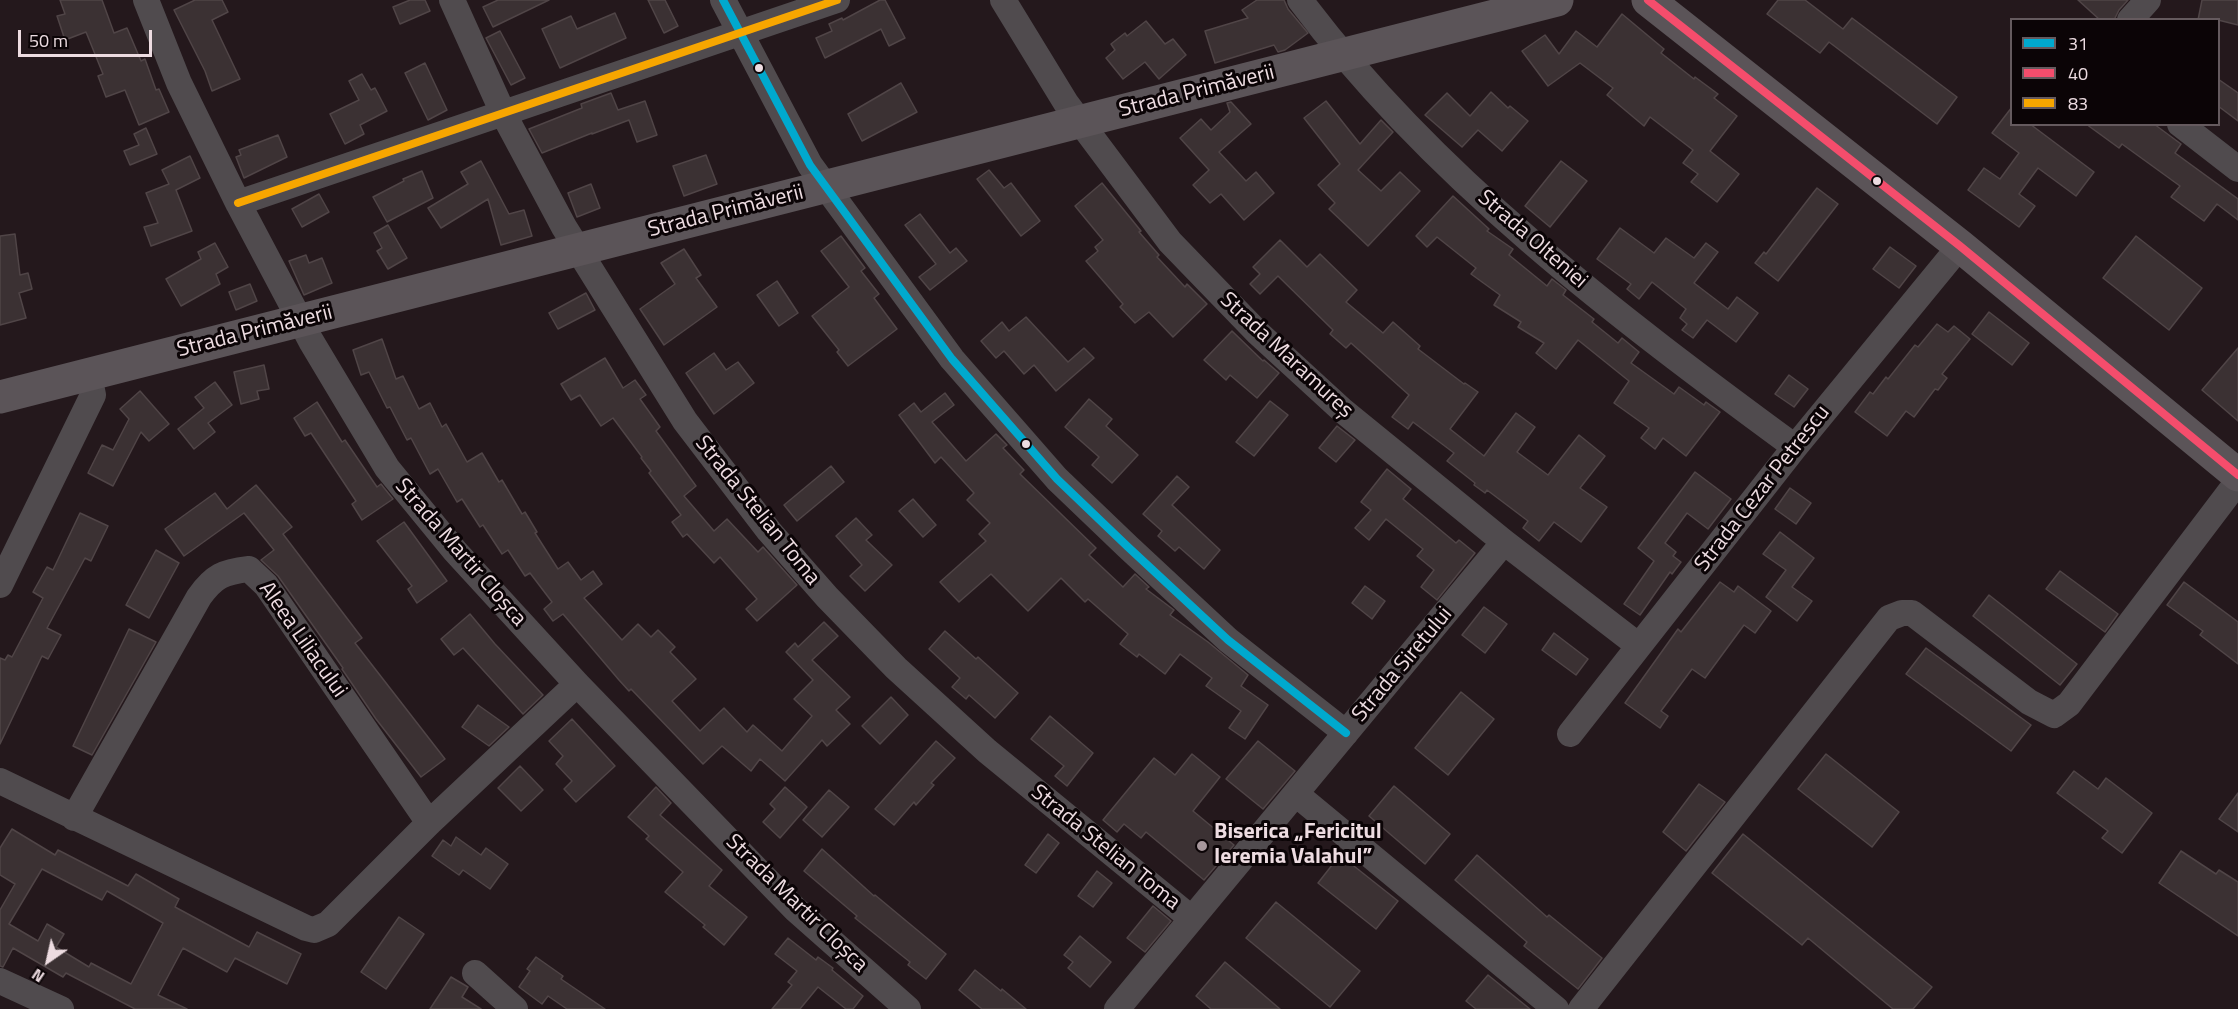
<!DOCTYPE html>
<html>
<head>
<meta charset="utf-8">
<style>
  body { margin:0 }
  #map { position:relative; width:2238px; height:1009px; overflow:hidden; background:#24181c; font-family:"Titillium Web",sans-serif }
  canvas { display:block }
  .legend { position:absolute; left:2010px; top:18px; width:210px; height:108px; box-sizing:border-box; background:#0b0406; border:2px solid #655a5e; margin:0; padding:8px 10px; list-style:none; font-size:18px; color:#eddce1 }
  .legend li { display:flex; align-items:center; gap:12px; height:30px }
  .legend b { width:30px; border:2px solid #655a5e }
  .north { position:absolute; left:18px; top:931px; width:60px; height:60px; -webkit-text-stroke:4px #0b0406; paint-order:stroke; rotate:214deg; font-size:16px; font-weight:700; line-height:24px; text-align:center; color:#eddce1 }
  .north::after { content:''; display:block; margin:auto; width:21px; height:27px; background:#eddce1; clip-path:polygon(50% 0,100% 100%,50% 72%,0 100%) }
  .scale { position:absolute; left:18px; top:30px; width:134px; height:27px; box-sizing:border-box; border:3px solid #eddce1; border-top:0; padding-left:8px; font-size:18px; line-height:21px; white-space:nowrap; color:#eddce1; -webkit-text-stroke:4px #0b0406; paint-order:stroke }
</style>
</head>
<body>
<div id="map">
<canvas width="2238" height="1009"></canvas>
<ul class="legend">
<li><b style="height:8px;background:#00a9ce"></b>31</li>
<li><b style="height:8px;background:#f44d6c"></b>40</li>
<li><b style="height:8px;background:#f7a600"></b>83</li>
</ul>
<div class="north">N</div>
<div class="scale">50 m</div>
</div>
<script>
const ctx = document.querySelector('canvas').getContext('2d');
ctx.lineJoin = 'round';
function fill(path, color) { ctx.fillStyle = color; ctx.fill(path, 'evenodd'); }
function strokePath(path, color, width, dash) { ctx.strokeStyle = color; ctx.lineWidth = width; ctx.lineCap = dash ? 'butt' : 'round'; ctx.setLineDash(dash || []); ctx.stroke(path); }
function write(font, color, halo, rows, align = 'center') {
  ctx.font = font + ' "Titillium Web",sans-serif'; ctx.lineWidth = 6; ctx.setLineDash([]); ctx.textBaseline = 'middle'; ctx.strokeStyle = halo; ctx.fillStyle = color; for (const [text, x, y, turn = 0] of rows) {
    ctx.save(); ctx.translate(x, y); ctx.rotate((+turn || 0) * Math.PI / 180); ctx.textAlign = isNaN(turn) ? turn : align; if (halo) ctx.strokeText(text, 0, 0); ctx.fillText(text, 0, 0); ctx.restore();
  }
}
const building = new Path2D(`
  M60 0H102L114 33 127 28 141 61 145 59 156 90 159 89 169 112 139 125 125 90 106 97 98 76 103 74 86 32 65 40 57 16 65 14Z
  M195 0H222L228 12 212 20 240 79 212 91 205 71 174 10Z
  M410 0H425L430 11 400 24 393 7Z
  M498 0H549L493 27 483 7Z
  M648 0H665L678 26 664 33Z
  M880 0H885L905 38 889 46 881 29 825 58 816 38 832 31 829 24 842 18 843 20Z
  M1257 0H1284L1288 9 1308 33 1285 50 1278 52 1274 45 1215 63 1205 31 1248 18 1242 10Z
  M1778 0H1805L1843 29 1852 18 1957 97 1937 124 1829 42 1820 53 1767 14Z
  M2078 0H2128L2119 10 2114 20H2100Z
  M2202 0H2238V25L2218 20H2198Z
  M615 13 626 38 560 68 542 29 571 16 577 29Z
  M1622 14 1664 49 1661 53 1694 79 1695 77 1718 94 1714 98 1737 116 1710 151 1739 174 1717 202 1691 182 1698 174 1683 163 1693 150 1650 117 1644 126 1607 95 1613 88 1580 63 1548 86 1522 51 1545 35 1559 54 1576 31 1597 47Z
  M1146 21 1165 44 1173 39 1186 55 1159 79 1145 62 1123 79 1106 58 1115 50 1111 44 1125 33 1127 36Z
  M500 31 525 78 511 85 486 38Z
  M425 63 447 110 428 120 405 73Z
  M362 74 371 90 375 88 387 111 360 125 364 134 345 144 330 114 359 100 349 81Z
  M2218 79 2238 93V121L2218 106Z
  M901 83 917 112 862 141 848 114Z
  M1491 92 1508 108 1510 106 1528 121 1502 151 1478 130 1462 147 1425 115 1447 93 1470 116Z
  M611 93 618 110 645 101 657 135 637 142 629 120 592 134V133L542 153 529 129 582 108 581 104Z
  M1326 101 1360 144 1381 120 1393 132 1358 170 1381 191 1400 172 1420 191 1368 246 1329 209 1335 203 1318 185 1340 164 1304 118Z
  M1231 102 1251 124 1219 152 1246 181 1256 172 1274 193 1244 220 1221 194 1210 203 1193 185 1209 170 1180 138 1201 119 1211 130 1230 112 1227 103Z
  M2012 107V124H2030L2094 172 2076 196 2038 168 2019 194 2035 206 2019 227 1968 190 1984 168 2000 179 2019 153 1992 133Z
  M2086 124H2154L2181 144 2175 153 2238 199V220L2217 204 2204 221 2171 197 2180 186 2122 144 2119 148Z
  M146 128 157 154 130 165 124 151 139 145 134 134Z
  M278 135 287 157 244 178 236 157 241 155 239 150Z
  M706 155 717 184 684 196 673 166Z
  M190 156 200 178 176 190 192 231 151 246 144 227 158 223 146 193 169 184 162 170Z
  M481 161 509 214 524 210 532 236 501 245 488 199 441 228 428 208 468 184 461 172Z
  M1561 161 1587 181 1550 227 1525 206Z
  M989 170 1004 188 1011 183 1040 221 1021 236 977 179Z
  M422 171 433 198 387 222 373 197 404 181 403 179Z
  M1102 183 1141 231 1139 232 1159 255 1157 257 1185 287 1187 284 1207 304 1173 337 1149 312 1135 323 1120 307 1123 304 1086 261 1098 251 1095 247 1103 240 1075 206Z
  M591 184 600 208 577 217 568 193Z
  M1817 188 1838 204 1778 281 1755 263 1764 252 1766 254Z
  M319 194 329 212 302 227 292 209Z
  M1453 196 1489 229 1487 231 1513 249 1509 255 1547 286 1552 279 1566 290 1563 295 1594 319 1592 322 1618 343 1622 338 1639 352 1631 363 1674 394 1679 387 1704 405 1706 402 1720 412 1686 456 1663 438 1655 449 1641 438 1649 428 1614 403 1629 381 1578 340 1556 369 1536 353 1544 343 1518 327 1521 322 1494 305 1500 295 1471 274 1476 268 1437 237 1427 247 1416 236Z
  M920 214 950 253 956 248 967 261 930 290 919 277 936 264 905 225Z
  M388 225 407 258 388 269 377 251 382 248 374 233Z
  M1620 228 1654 253 1666 238 1694 258 1706 243 1718 252 1694 283 1728 309 1737 297 1758 313 1736 342 1707 320 1693 338 1682 330 1687 324 1680 318 1686 309 1652 282 1639 299 1627 289 1631 284 1597 259Z
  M15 234 20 275 28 273 32 289 19 293 26 318 0 325V236Z
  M841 236 865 268 861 271 879 294 874 298 897 329 848 366 837 352 839 350 812 316 849 287 821 251Z
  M2136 236 2202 288 2169 330 2103 278Z
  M1280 240 1307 267 1320 254 1357 290 1346 302 1383 333 1393 322 1420 346 1418 349 1464 384 1465 383 1478 392 1450 429 1484 456 1516 413 1535 427 1517 452 1548 475 1579 435 1605 456 1580 488 1607 507 1581 542 1554 522 1539 541 1523 528 1528 521 1487 490 1485 493 1474 485 1475 483 1447 461 1454 453 1413 422 1408 429 1392 417 1409 395 1351 343 1346 348 1330 334 1333 330 1278 276 1260 294 1250 284 1260 274 1253 267Z
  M215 243 228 267 216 274 220 284 181 306 166 279 201 259 198 252Z
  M1890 247 1916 266 1899 288 1873 269Z
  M684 249 701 275 696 278 717 307 664 345 640 309 675 284 661 263Z
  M306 255 309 263 322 258 332 283 304 295 289 261Z
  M777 281 798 313 779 326 757 295Z
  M250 284 257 301 236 310 229 292Z
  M586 293 595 310 558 329 549 313Z
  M1989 312 2029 343 2012 365 1972 334Z
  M1026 317 1068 362 1084 348 1094 358 1056 391 1034 365 1024 374 1004 351 996 358 981 341 1002 322 1009 331Z
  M1937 324 1948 332 1954 326 1970 339 1942 374 1947 378 1938 390 1935 389 1914 417 1906 411 1887 436 1855 412 1870 392 1873 394 1886 377 1888 379 1915 345 1918 347Z
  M1232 331 1263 361 1264 360 1279 373 1257 398 1230 375 1226 380 1204 360Z
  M382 339 396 379 403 376 419 409 430 403 442 427 446 424 467 462 482 453 499 482 502 480 522 514 525 512 537 532 535 533 558 569 568 562 581 580 593 571 602 584 584 598 622 640 638 624 651 637 658 630 675 647 670 652 696 679 672 701 700 731 724 708 747 732 753 725 782 751 812 716 794 699 813 680 786 652 795 643 798 647 824 622 838 636 812 660 850 697 836 710 850 724 827 746 822 740 785 781 760 759 751 771 722 746 703 764 631 689 629 691 619 680 563 614 553 621 544 609 552 602 530 573 525 576 508 550 502 554 483 525 480 527 462 499 457 502 438 469 430 474 411 438 407 440 390 407 387 408 369 372 361 375 353 350Z
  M2238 348V421L2202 390Z
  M714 353 726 370 738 362 754 383 714 414 686 373Z
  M605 358 623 388 635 380 646 395 640 399 660 427 656 431 696 486 684 496 714 531 727 519 758 552 763 547 797 585 757 621 746 609 757 599 720 557 714 563 687 534 683 537 672 522 681 515 649 473 651 471 641 458 642 457 613 418 601 426 580 395 571 400 561 384Z
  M264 365 269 389 257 391 259 399 241 404 234 372Z
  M1789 375 1808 389 1794 407 1775 394Z
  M215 382 232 405 208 423 215 432 194 449 178 429 204 408 195 397Z
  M140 391 169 424 149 441 141 432 113 486 88 473 102 445 113 450 129 419 120 409Z
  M945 393 954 405 932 422 966 461 996 434 1007 445 1003 448 1024 470 1020 474 1096 548 1089 555 1123 587 1135 574 1149 587 1146 589 1174 610 1170 615 1208 642 1248 675 1241 686 1268 705 1245 739 1229 728 1241 711 1206 686 1212 678 1180 654 1165 674 1139 654 1137 657 1120 644 1128 634 1088 599 1085 602 1061 578 1028 611 991 574 959 602 940 582 986 541 979 534 990 523 967 500 974 493 941 457 935 463 899 415 914 403 921 412Z
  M1089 399 1112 419 1106 426 1138 455 1112 483 1092 465 1099 457 1065 427Z
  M1270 401 1288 415 1254 456 1236 442Z
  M317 402 342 442 345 440 377 487 381 484 393 499 362 520 352 504 356 501 311 433 305 436 294 418Z
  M1337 426 1355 440 1336 462 1319 448Z
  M831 466 844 482 797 521 784 505Z
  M1387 469 1411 489 1403 499 1456 543 1459 540 1475 553 1437 600 1421 587 1434 570 1417 556 1423 549 1386 519 1369 540 1355 528 1371 510 1361 502Z
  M1695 472 1731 499 1708 529 1687 513 1665 543 1676 552 1673 556 1681 562 1672 574 1670 572 1640 615 1624 604 1654 561 1638 548Z
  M1177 476 1189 487 1172 505 1220 550 1204 569 1179 547 1175 551 1158 536 1162 531 1143 514Z
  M256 485 292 527 283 534 362 638 355 643 445 759 421 777 376 719 342 669 343 668 278 576 261 560 274 550 244 513 184 556 165 529 215 493 227 509Z
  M1790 488 1811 503 1796 524 1775 509Z
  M913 499 936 525 923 537 899 511Z
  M80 513 108 526 91 561 85 558 47 628 61 635 48 659 42 656 0 744V658L5 660 8 655 12 657 43 598 33 592 47 567 53 570Z
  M856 518 872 535 866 540 892 565 865 591 850 576 862 565 836 536Z
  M404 522 447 581 417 603 408 589 412 586 377 541Z
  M1780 532 1814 558 1792 587 1812 601 1797 621 1766 597 1786 570 1763 554Z
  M156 550 179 563 149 618 126 605Z
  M2060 571 2118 614 2105 632 2046 589Z
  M1720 582 1734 592 1738 586 1771 611 1755 633 1744 625 1705 678 1692 669 1661 711 1668 716 1660 728 1625 703 1678 629 1681 632Z
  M2184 582 2238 622V664L2200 635 2203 631 2167 605Z
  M1365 586 1385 601 1372 619 1352 603Z
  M1989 595 2077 664 2060 685 1973 616Z
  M1484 607 1507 624 1485 653 1462 635Z
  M470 614 495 644 543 695 523 714 463 648 454 655 441 639Z
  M129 629 156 642 92 755 73 746Z
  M945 631 976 659 978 657 1018 693 995 718 969 695 966 699 952 687 960 678 929 649Z
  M1554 633 1588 659 1576 675 1542 650Z
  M1926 648 2031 725 2011 751 1906 674Z
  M1461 692 1494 719 1448 775 1415 748Z
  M891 697 908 715 880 744 862 726Z
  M478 705 509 727 489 746 462 727Z
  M1050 716 1093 753 1067 786 1055 776 1064 766 1031 739Z
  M572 719 615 766 576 802 564 789 572 781 556 764 563 756 549 741Z
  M936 741 955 758 931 783 934 785 916 805 914 802 894 825 875 809Z
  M1258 741 1295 771 1263 809 1226 779Z
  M1192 754 1220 777 1193 811 1234 845 1204 880 1146 832 1141 838 1124 824 1117 832 1103 820 1154 758 1175 775Z
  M1826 754 1899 812 1872 847 1798 789Z
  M520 766 543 790 521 811 498 788Z
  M2074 771 2098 789 2106 778 2152 813 2122 853 2102 838 2108 831 2057 793Z
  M1699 784 1725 802 1686 851 1663 832Z
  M1394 786 1450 834 1425 864 1369 816Z
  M656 787 671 803 660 815 722 870 709 886 747 917 724 945 703 927 705 925 665 892 683 872 646 839 649 836 628 817Z
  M785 787 807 807 780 838 763 822 775 809 770 804Z
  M829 790 849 807 822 837 803 820Z
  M2238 793V832L2219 819Z
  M12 829 55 855 58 850 128 886 136 874 179 899 175 907 249 947 257 932 301 954 287 984 235 958 227 972 183 948 158 995 187 1009H135L66 973 63 977 13 948 3 967 0 966V910L15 884 0 875V848ZM42 869 102 900 107 891 163 923 131 984 91 963 89 967 56 947 64 934 47 924 38 941 9 924Z
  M1048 834 1059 843 1036 873 1025 865Z
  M1743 834 1932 987 1913 1009H1893L1808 938 1802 945 1712 873Z
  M456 837 481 855 486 848 508 864 490 889 463 870 459 875 432 856 443 840 451 846Z
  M822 849 874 896 875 895 946 954 926 979 908 965 910 962 855 918 857 916 804 871Z
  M2181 851 2216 874 2219 870 2238 882V936L2159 883Z
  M1340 855 1398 901 1376 929 1318 883Z
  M1477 855 1547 917 1549 915 1602 958 1578 989 1524 946 1527 942 1455 880Z
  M1097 871 1112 883 1093 907 1078 896Z
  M1276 902 1360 971 1330 1007 1246 938Z
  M1153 906 1171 921 1145 952 1127 938Z
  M399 917 424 934 386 989 361 972Z
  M1080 936 1111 962 1090 987 1068 968 1073 962 1064 955Z
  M788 938 816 960 818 957 833 968 832 970 863 996 853 1009H846L818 987 800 1009H772L792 985 788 982 797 971 775 954Z
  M536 957 563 976 561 979 605 1009H567L548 996 542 1004 519 987 530 971 527 969Z
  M1225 962 1280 1009H1211L1196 996Z
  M975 970 1001 991 1002 989 1026 1009H982L959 990Z
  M1488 975 1530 1009H1476L1466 1001Z
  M451 977 468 987 462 997 481 1009H430Z`);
fill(building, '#3b3133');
strokePath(building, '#504547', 1.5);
strokePath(new Path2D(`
  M146 0 179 83 238 203 311 341 387 468 455 551 577 684 795 909 908 1009
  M452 0 503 113 564 227 685 421 769 531 827 597 896 668 987 751 1191 918
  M723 0 810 165 952 359 1057 479 1128 547 1228 640 1346 733
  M1003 0 1066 103 1170 242 1258 333 1342 410 1504 542 1639 646
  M1300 0C1432 177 1618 317 1795 447
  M2130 20 2148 0
  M2180 124 2238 169
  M238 203 837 0
  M0 585 93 395 89 375
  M1570 734 1795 447 1960 246
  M0 781 306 928 314 930 328 924 429 823 577 684
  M1296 794 1556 1009
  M74 818 199 597C214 576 223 572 249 569L266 585 429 823
  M475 973 515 1009
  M0 981 61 1009
  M1117 1009 1504 542
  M1581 1009 1889 618 1902 613H1912L2029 702 2054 715 2069 704 2238 481`), '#504b4e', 26);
strokePath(new Path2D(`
  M1648 0 1960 246 2238 475
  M0 397 1557 0`), '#5b5458', 33);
strokePath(new Path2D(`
  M723 0 810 165 952 359 1057 479 1128 547 1228 640 1346 733`), '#00a9ce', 8);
strokePath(new Path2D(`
  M1648 0 1960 246 2238 475`), '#f44d6c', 8);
strokePath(new Path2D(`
  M238 203 837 0`), '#f7a600', 8);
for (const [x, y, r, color] of [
  [759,68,5,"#eddce1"],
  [1877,181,5,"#eddce1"],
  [1026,444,5,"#eddce1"],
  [1202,846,6,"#a7979c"]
]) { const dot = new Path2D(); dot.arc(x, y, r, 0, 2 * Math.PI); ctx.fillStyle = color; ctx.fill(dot); strokePath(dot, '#0b0406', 2); }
write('22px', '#eddce1', '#0b0406', [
  ["Strada Primăverii",1197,92,-14],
  ["Strada Primăverii",726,212,-14],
  ["Strada Olteniei",1532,240,41],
  ["Strada Primăverii",255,332,-14],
  ["Strada Maramureș",1286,356,43],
  ["Strada Cezar Petrescu",1763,489,-52],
  ["Strada Stelian Toma",757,511,51],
  ["Strada Martir Cloșca",460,553,49],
  ["Aleea Liliacului",302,640,55],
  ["Strada Siretului",1403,665,-50],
  ["Strada Stelian Toma",1105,848,39],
  ["Strada Martir Cloșca",796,904,44]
]);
write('bold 22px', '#eddce1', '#0b0406', [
  ["Biserica „Fericitul",1214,833],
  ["Ieremia Valahul”",1214,858]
], 'left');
</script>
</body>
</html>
